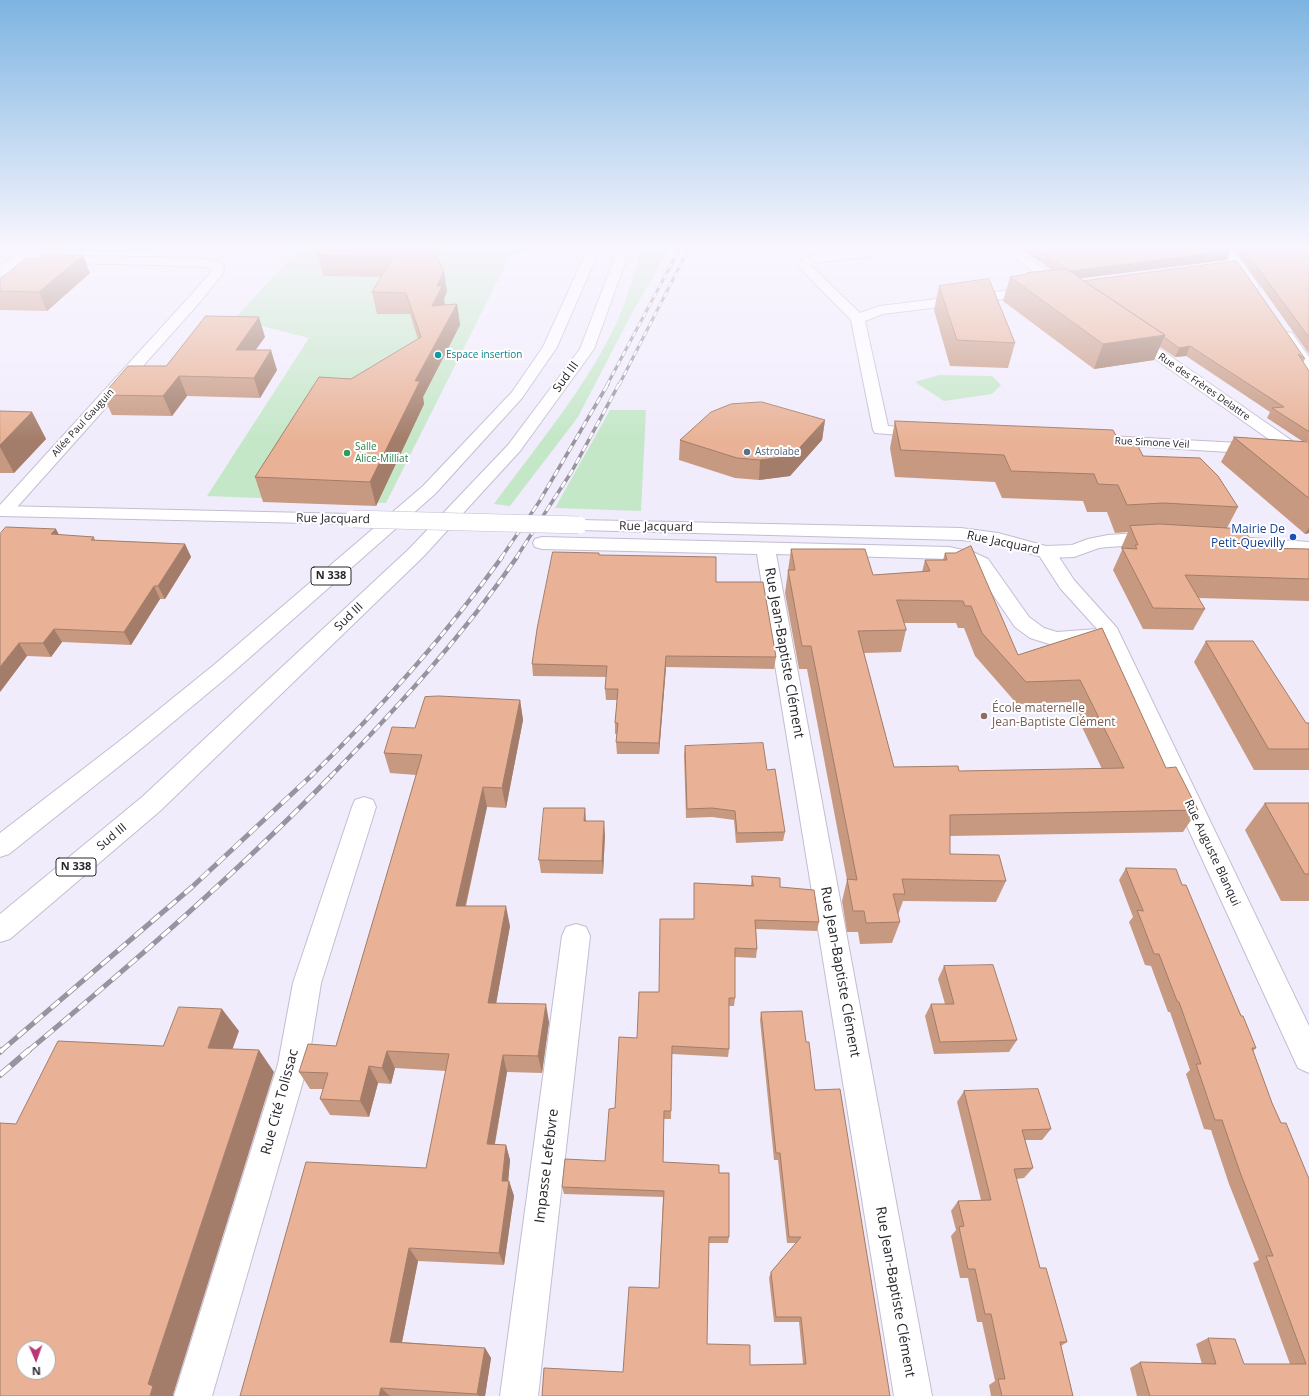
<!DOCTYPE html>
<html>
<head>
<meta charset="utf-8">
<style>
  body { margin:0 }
  #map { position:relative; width:1309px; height:1396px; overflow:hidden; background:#f1ecfc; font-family:"Open Sans",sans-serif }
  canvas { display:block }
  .north { position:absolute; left:16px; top:1340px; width:40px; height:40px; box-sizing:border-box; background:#fff; border:1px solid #a9a8ab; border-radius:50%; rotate:178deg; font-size:11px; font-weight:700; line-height:16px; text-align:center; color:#28262d }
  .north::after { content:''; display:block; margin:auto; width:14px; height:18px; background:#bb3473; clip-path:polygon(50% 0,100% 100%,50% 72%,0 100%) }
</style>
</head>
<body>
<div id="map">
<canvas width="1309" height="1396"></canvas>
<div class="north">N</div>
</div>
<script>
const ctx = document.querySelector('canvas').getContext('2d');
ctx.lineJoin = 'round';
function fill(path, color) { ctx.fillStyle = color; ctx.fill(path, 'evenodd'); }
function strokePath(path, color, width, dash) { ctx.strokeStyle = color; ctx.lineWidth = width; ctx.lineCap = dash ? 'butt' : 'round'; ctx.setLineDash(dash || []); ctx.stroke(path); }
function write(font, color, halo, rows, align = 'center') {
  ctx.font = font + ' "Open Sans",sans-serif'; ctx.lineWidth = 4; ctx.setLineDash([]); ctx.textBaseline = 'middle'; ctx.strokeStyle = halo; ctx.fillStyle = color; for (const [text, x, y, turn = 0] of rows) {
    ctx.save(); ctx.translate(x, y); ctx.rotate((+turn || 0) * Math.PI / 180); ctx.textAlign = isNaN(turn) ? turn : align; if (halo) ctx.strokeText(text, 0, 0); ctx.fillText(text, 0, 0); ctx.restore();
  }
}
fill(new Path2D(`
  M43 246H166L161 249 145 252 49 250Z
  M302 246H544L510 256 386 503 207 496 309 338 234 319Z
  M642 246H671L632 313 578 417 510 506 494 504C535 448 581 394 612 332 626 305 634 274 642 246Z
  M939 375 992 376 1001 385 992 394 944 401 915 382Z
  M610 410H646L641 511 555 508Z`), '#c4e7c7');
const minor = new Path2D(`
  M23 246H35L28 255 198 258 222 263 224 266 223 273 200 302 10 515 4 516 0 515V505L190 296 211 272V268L198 266 22 262 4 275 0 276V266L15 255Z
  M896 246H929L927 249 923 250 813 263 811 266 860 313 880 306 1035 287 1040 288 1041 291 1040 294 1035 295 883 314 865 321 888 426 930 429 932 432 930 435 924 437 875 433 873 430 851 320 798 266 805 257 809 256Z
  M998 246H1012L1071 288 1070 291H1060Z
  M1132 332 1137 333 1301 447H1309V457L1084 443 1082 440 1084 437 1090 435 1277 445 1127 339 1125 336 1127 333Z
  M542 537 949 547 973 552 988 559 1029 617 1044 628 1057 632 1097 629 1060 588 1037 552 1039 548 1046 546 1053 548 1074 580 1117 628 1309 1026V1073L1298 1068 1103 643 1074 646H1056L1030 638 1015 627 974 567 961 561 949 559 776 554 932 1396H894L757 554 542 549 535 547 533 543 535 539Z
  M364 797 373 800 376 807 321 983 308 1064 212 1396H174L278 1064 293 983 352 807 355 800Z
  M576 924 586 927 590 936 538 1396H500L562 936 566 927Z`);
const tertiary = new Path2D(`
  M1219 246H1231L1259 286 1258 289H1248Z
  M1287 332 1292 333 1309 357V372L1304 371 1280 336 1282 333Z
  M0 506 353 514 359 515 362 519 359 523 353 524 0 516Z
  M579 520 961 528 998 533 1046 546 1072 545 1088 539 1108 535 1154 532 1161 534 1163 538 1161 542 1154 544 1108 547 1099 548 1074 557 1046 558 997 544 961 540 579 530 573 529 570 525 573 521Z
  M1222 536 1309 542V554L1215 546 1213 542 1215 538Z`);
const trunk = new Path2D(`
  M589 246H601L557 347 522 398 435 494 231 674 142 748 9 854 0 857V833L126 736 215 664 423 486 512 392 543 347Z
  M619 246H631L594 349 520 451 423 557 160 811 10 939 0 942V914L142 797 409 549 508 445 580 349Z`);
strokePath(minor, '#c4bdd1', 2);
strokePath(tertiary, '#c4bdd1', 2);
strokePath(trunk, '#c4bdd1', 2);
fill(minor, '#fff');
fill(tertiary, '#fff');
fill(trunk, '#fff');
const railFar4 = new Path2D(`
  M607 385 681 246
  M619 385 690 246`);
const railFar3 = new Path2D(`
  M501 558 539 502 608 384
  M516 558 572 471 619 384`);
const railFar2 = new Path2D(`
  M310 777C379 710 445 636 502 557
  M330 777C397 708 462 637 517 557`);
const railFar1 = new Path2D(`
  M1 1051 192 887 311 776
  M28 1051C132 964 236 874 331 776`);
const rail = new Path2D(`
  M0 1052 2 1050
  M0 1075 29 1050`);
strokePath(railFar4, '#97939f', 3);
strokePath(railFar3, '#97939f', 3.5);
strokePath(railFar2, '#97939f', 4.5);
strokePath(railFar1, '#97939f', 5);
strokePath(rail, '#97939f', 6);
strokePath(railFar4, '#fff', 2, [5.5]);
strokePath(railFar3, '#fff', 2.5, [7]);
strokePath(railFar2, '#fff', 3, [8]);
strokePath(railFar1, '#fff', 3.5, [11]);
strokePath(rail, '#fff', 4.5, [14]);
const tertiaryBridge = new Path2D(`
  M353 519 579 525`);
strokePath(tertiaryBridge, '#c4bdd1', 18, []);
strokePath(tertiaryBridge, '#fff', 17);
fill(new Path2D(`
  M408 246 447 291 444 299 445 305 457 304 460 325 423 397 424 404 376 506 263 502 255 477 351 379 418 339 410 314H377L372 292 381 277 323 276 318 255Z
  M1016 246H1227L1230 251 1227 260 1080 278 1084 281 1237 261 1305 359 1303 362 1309 371V441H1302L1267 418 1270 412 1186 356 1175 357 1160 347 1154 360 1094 369 1003 301 1010 277 1027 275V273L1052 270Z
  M1232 246H1309V354Z
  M90 273 47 311 0 310V279Z
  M939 286 1015 343 1008 368 950 366 934 310Z
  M265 337 255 350 277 370 260 398 187 396 172 416 112 415 103 395 166 366Z
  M0 411 32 412 46 439 14 473H0Z
  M825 420 822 440 790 476 759 480 735 478 679 460 680 440Z
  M895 421 1120 443 1238 507 1227 528 1255 548 1309 549V601L1198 598 1205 609 1193 630 1143 629 1113 570 1122 550 1121 548 1128 532 1115 533 1107 512H1087L1083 501 1002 498 995 482 895 477 890 448Z
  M1234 437 1309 442V533L1305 534 1221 462Z
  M59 535 94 537 95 540 185 544 191 557 165 599H160L131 645 62 642 51 657 27 656 0 692Z
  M791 549 873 575 922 572 925 560H943L945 553 1018 655 1102 628 1166 768 1198 810 1183 832 950 836V854L1006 881 996 902 903 901 898 915 900 922 892 943 860 944 858 932H847L842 901 847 880 807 669H799L785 593ZM904 623H956L958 628H964L975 656 1017 704 1070 702 1102 769 959 771 894 767 864 653 901 652 906 630Z
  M599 555 716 582 776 657 774 669 666 667 659 754H617L616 742 617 734H615V723L617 700H606L605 689 606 677 533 676 532 664Z
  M1206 641 1306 723H1309V770H1254L1194 662Z
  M520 700 523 720 506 808 487 807 466 906 510 926 496 1003 549 1022 542 1073 507 1072 495 1144 506 1145 510 1160 508 1181H509L514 1196 504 1265 418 1261 402 1342 485 1348 491 1358 485 1396H240L426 1168 446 1071 395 1068 391 1084 378 1083 369 1117 330 1115 320 1099 323 1089H310L299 1072 336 1046 416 775 390 773 384 753 415 728Z
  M685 746 767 770 785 832 783 841 736 843 734 820 712 817 686 818 684 755Z
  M1265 803H1309V901H1281L1245 830Z
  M605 835 603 874 541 873 539 860Z
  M1126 868 1182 885 1256 1048 1253 1051 1272 1103 1281 1123H1286L1309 1396H1137L1130 1368 1140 1362 1202 1364 1196 1344 1208 1338 1244 1364H1290L1253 1263 1259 1260 1229 1184 1211 1130 1204 1129 1186 1074 1190 1070 1170 1012H1168L1151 966 1145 965 1129 922 1133 917 1119 880Z
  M752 876 780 887 819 922 817 931 756 929 757 949 756 958 735 957V998L734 1006H729V1049L728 1057 672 1054 671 1119H664L663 1162 719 1173 729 1237 728 1243H708L707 1344 750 1365 803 1364 799 1322H774L769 1278 771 1272 796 1243H787L778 1160H774L760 1020 761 1012 806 1042 815 1090 890 1396 623 1372 659 1288 663 1197 564 1194 562 1187 605 1161 615 1108 637 1038 694 919V883L751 885Z
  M944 966 1017 1040 1009 1052 934 1054 925 1016 931 1004H945L938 979Z
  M964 1091 1051 1129 1042 1140H1025L1033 1168 1024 1178 1016 1179 1040 1268 1067 1342 1061 1346 1073 1396H991L989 1385 995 1381 982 1322H977L968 1278H960L951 1236 956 1230 951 1211 958 1201 981 1200 957 1102Z`), '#c89981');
fill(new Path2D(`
  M1230 251 1227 260 1067 280 1070 271Z
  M83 255 90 273 47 311 39 292Z
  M444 270 447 291 444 299 445 307 432 306 437 286Z
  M457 304 460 325 423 397 424 404 376 506 370 482 415 381Z
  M259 317 265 337 242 369 236 350Z
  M1165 335 1154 360 1094 369 1103 344Z
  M1190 346 1186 356 1175 357 1179 348Z
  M271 350 277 370 260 398 254 378Z
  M179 376 187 396 172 416 163 396Z
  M32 412 46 439 14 473 0 447V445Z
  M825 420 822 440 790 476 759 480 760 460Z
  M1309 528V533L1305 534Z
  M56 529 63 542 51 534Z
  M185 544 191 557 165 599 158 586Z
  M154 586 160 599 131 645 124 632Z
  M54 629 62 642 51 657 43 643Z
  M19 643 27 656 0 692V667Z
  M666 656V667L659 754V743Z
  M520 700 523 720 506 808 502 788Z
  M483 787 487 807 461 925 456 906Z
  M585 808 586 821H584Z
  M604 821 605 835 603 874 602 861Z
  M506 906 510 926 493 1021 488 1003Z
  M546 1004 549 1022 542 1073 538 1056Z
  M222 1009 239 1031 225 1070 208 1048Z
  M259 1050 274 1072 173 1395 174 1396H150L148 1384Z
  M387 1051 395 1068 391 1084 382 1068Z
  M503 1055 507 1072 492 1159 487 1144Z
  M369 1066 378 1083 369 1117 360 1101Z
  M506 1145 510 1160 507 1196 502 1181Z
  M509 1181 514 1196 504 1265 499 1253Z
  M409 1248 418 1261 400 1352 390 1342Z
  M485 1348 491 1358 485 1396H479L477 1394Z
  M381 1388 390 1396H379Z`), '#a37d69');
const building = new Path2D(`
  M325 246H408L434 254 444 270 437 286H442L432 306 457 304 415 381H420L370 482 255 477 319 377 351 379 421 337 406 293 372 292 393 257 318 255Z
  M1032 246H1227L1230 251 1070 271Z
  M1242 246H1309V337Z
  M44 254 83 255 39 292 0 291V279L26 259H38Z
  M1237 261 1305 359 1298 354 1309 371V431H1308L1272 408 1284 407 1190 346 1179 348 1164 337 1165 335 1084 281Z
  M1066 269 1165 335 1103 344 1010 277 1028 274 1027 273Z
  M989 279 1015 343 957 340 939 286Z
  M206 316 259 317 236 350H271L254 378 179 376 163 396 103 395 128 366H166Z
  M762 402 825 420 792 456 760 460 737 458 680 440 711 412 731 404Z
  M0 411 32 412 0 445Z
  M895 421 1113 430 1120 443 1137 444 1143 456 1200 458 1218 476 1238 507 1163 503 1127 505 1118 485 1098 484 1094 474 1011 471 1004 455 901 450Z
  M1234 437 1309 442V498Z
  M1160 524 1244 529 1255 548 1309 549V579L1185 575 1205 609 1153 608 1122 548 1137 549 1135 545H1138L1130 526Z
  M6 527 56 529 51 534 94 537 91 540 185 544 158 586H154L124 632 54 629 43 643H19L0 667V534Z
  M971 546 1018 655 1102 628 1166 768 1176 767 1198 810 950 815V854L999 855 1006 881 902 879 905 894H893L900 922 866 923 864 911H853L847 879 857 880 811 646H802L788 570H795L791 549H865L873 575 930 571 925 560H947L945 553H955ZM897 600 963 601 965 606H971L982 633 1026 682 1080 680 1124 768 959 771 958 766 894 767 858 631 906 630Z
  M553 552 599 553V555L716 557V582H763L776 657 666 656 659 743 616 742 618 723H615L618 689H605L607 666 532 664 537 629Z
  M1206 641H1253L1306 723H1309V749H1269Z
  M439 696 520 700 502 788 483 787 456 906H506L488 1003 546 1004 538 1056 503 1055 487 1144 506 1145 502 1181H509L499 1253 409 1248 390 1342 485 1348 477 1394 381 1388 379 1396H240L306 1162 426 1168 449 1054 387 1051 382 1068 369 1066 360 1101 320 1099 328 1073 299 1072 308 1044 336 1046 422 755 384 753 392 727 415 728 425 697Z
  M763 743 767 770 775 769 785 832 737 833 735 811 712 808 687 809 685 746Z
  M1265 803H1309V874H1305Z
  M544 808H585L584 821H604L602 861 539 860Z
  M1126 868 1176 869 1182 885H1186L1241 1016H1243L1256 1048H1252L1272 1103 1281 1123H1286L1309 1179V1396H1150L1140 1362 1216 1364 1208 1338 1235 1339 1244 1364H1306L1266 1256H1273L1241 1175 1222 1120H1215L1196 1064H1201L1179 1002 1177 1001 1159 954H1154L1137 910 1143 911Z
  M752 876 780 878V887L814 890 819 922 755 920 757 949 735 948V998H729V1049L672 1046 671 1111H664L663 1162 719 1165V1173H729V1237H709L707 1344 750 1345V1365L806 1364 801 1317H776L771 1272 801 1237H789L780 1153H776L761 1012 802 1011 806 1042H809L815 1090 840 1089 890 1396H542L544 1368 623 1372 629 1287 659 1288 664 1191 562 1187 565 1159 605 1161 609 1109 615 1108 619 1037 637 1038 639 992H659L660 919H694V883L753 886Z
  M993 965 1017 1040 940 1042 931 1004H954L944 966Z
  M179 1007 222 1009 208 1048 259 1050 148 1384 153 1386 150 1396H0V1123L16 1124 58 1041 163 1046ZM24 1348H48V1372H24Z
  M1038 1089 1051 1129 1022 1130 1033 1168 1014 1169 1040 1268H1046L1067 1342H1060L1073 1396H1002L998 1379H1005L991 1314H985L975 1269H968L959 1227 964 1226 958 1201 991 1200 964 1091Z`);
fill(building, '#e9b296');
strokePath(building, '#a37d69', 1);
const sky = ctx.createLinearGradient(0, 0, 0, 441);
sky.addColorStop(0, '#7db4e1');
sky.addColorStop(0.56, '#f9f6fe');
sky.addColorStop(1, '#f9f6fe00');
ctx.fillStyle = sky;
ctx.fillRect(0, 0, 1309, 441);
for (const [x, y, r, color] of [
  [438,355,4,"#0f9aa8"],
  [747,452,4,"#5c6f8a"],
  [347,453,4,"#2e9e5b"],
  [1293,537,4,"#1a4fb4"],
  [984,716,4,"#8d6e63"]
]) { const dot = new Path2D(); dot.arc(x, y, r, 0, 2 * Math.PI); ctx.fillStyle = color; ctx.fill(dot); strokePath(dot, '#fff', 1.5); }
write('10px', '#0d838f', '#fff', [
  ["Espace insertion",446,355]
], 'left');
write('10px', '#28262d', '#fff', [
  ["Rue des Frères Delattre",1204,387,35],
  ["Allée Paul Gauguin",83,423,-48],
  ["Rue Simone Veil",1152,443,3]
]);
write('10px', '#27864d', '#fff', [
  ["Salle",355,447],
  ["Alice-Milliat",355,459]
], 'left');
write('10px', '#4e5e75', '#fff', [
  ["Astrolabe",755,452]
], 'left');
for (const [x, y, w] of [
  [331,576,40],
  [76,867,40]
]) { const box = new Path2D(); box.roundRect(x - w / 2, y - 9, w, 18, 3); ctx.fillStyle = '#fff'; ctx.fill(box); strokePath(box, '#28262d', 1); }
write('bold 11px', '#28262d', null, [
  ["N 338",331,576],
  ["N 338",76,867]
]);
write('12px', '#28262d', '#fff', [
  ["Sud III",566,377,-54],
  ["Rue Jacquard",333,519,1],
  ["Rue Jacquard",656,527,1],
  ["Rue Jacquard",1003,543,12],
  ["Sud III",349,617,-44],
  ["Sud III",112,837,-40],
  ["Rue Auguste Blanqui",1212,853,65]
]);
write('12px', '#164399', '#fff', [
  ["Mairie De",1285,530],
  ["Petit-Quevilly",1285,544]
], 'right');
write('12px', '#785e54', '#fff', [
  ["École maternelle",992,709],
  ["Jean-Baptiste Clément",992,723]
], 'left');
write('14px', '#28262d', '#fff', [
  ["Rue Jean-Baptiste Clément",784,653,80],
  ["Rue Jean-Baptiste Clément",840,972,80],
  ["Rue Cité Tolissac",280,1102,-75],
  ["Impasse Lefebvre",547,1166,-83],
  ["Rue Jean-Baptiste Clément",895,1292,80]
]);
</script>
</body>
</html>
